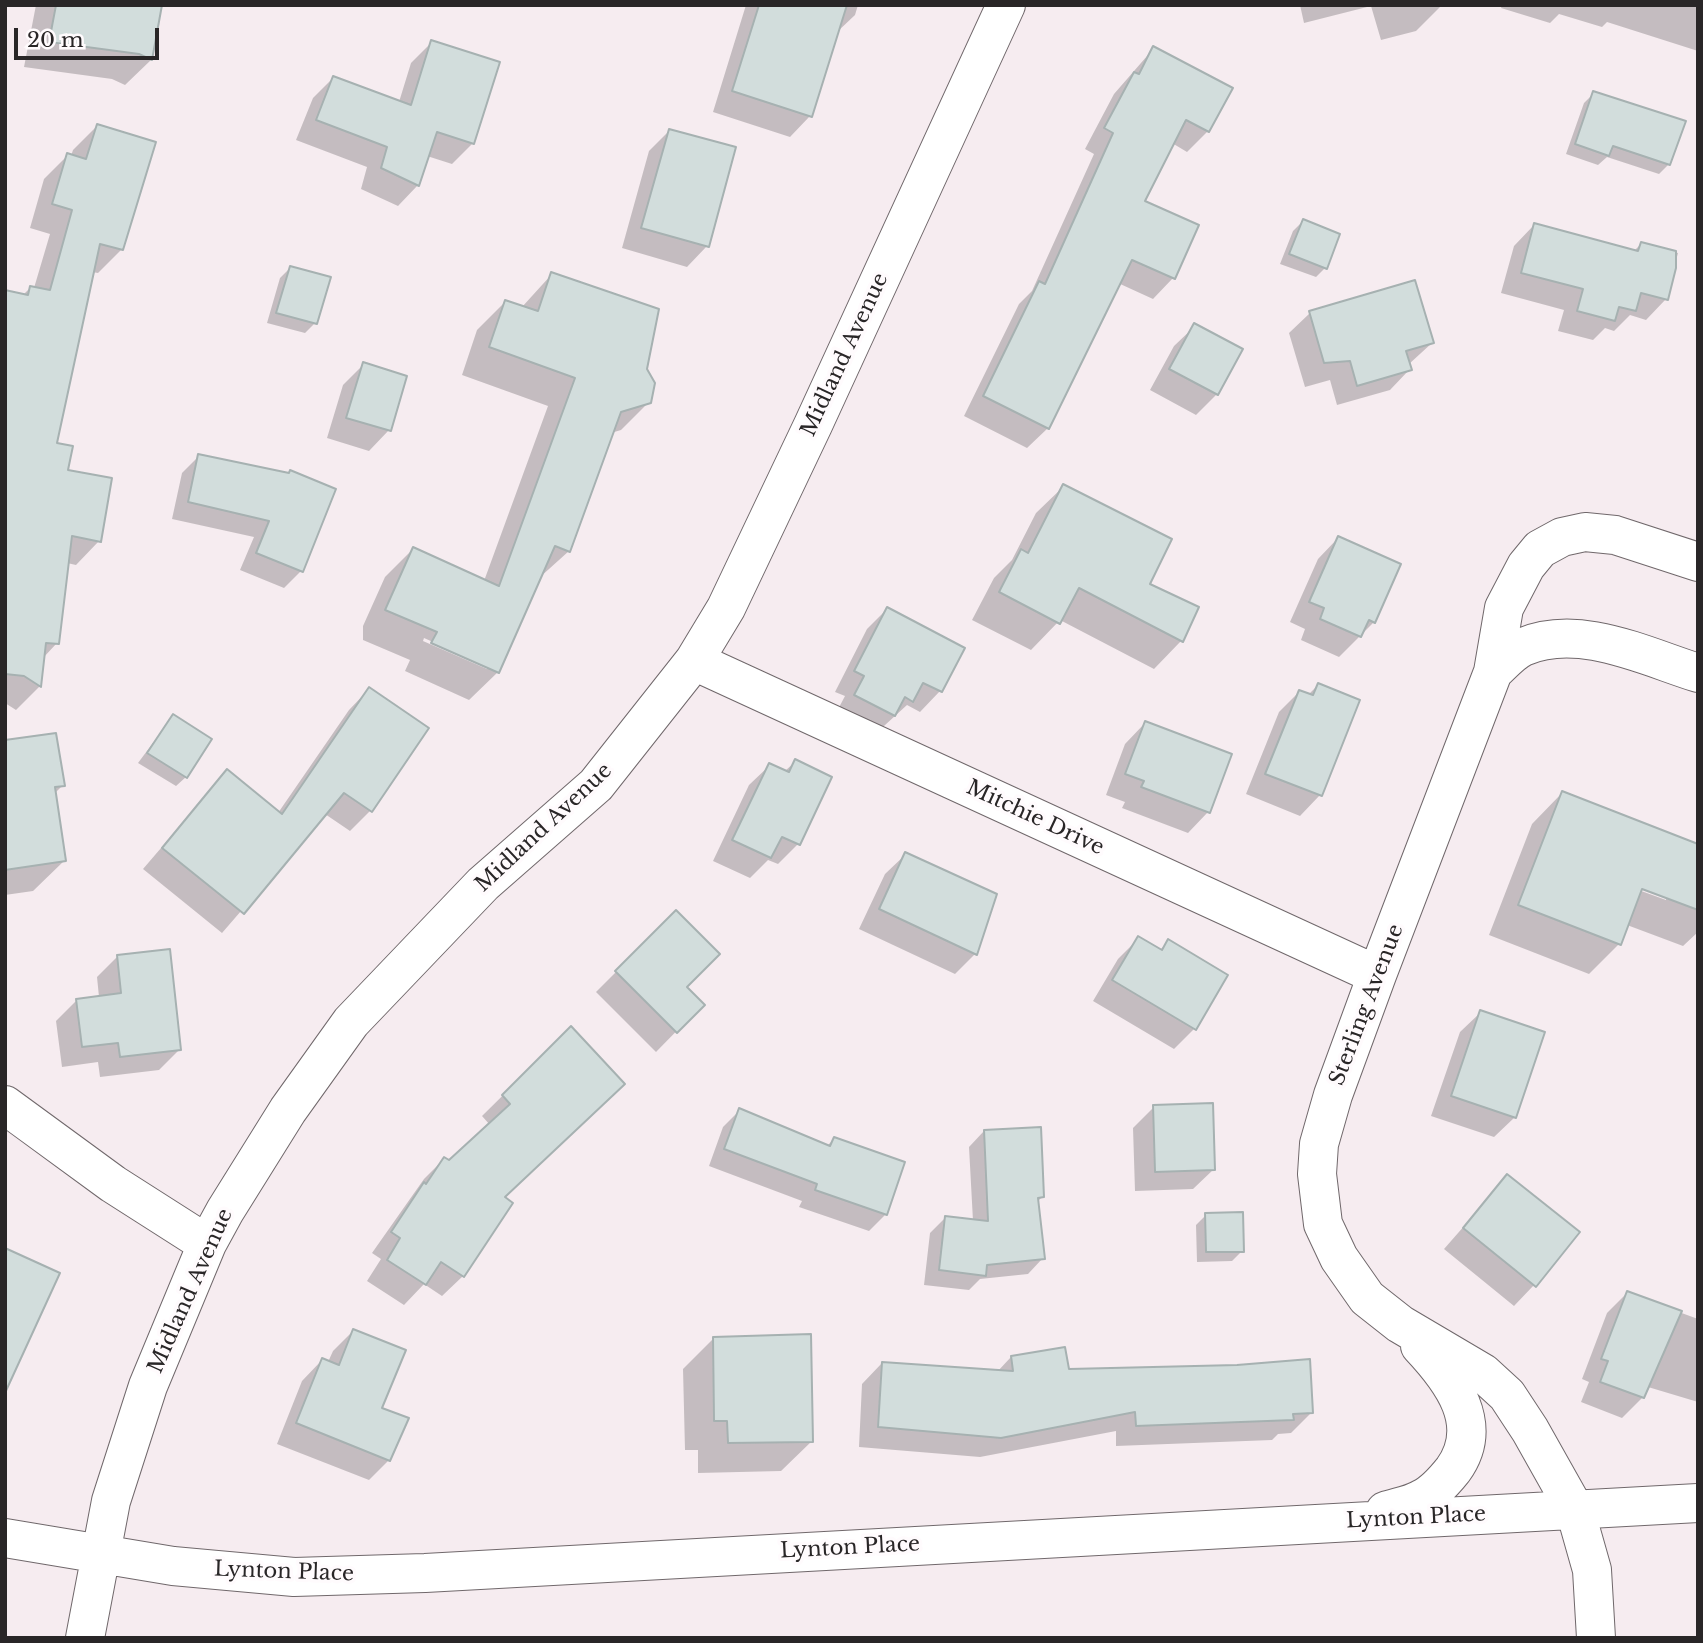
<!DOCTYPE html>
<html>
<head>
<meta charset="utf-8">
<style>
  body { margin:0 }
  #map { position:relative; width:1703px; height:1643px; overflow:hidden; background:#f6ecf0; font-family:"Libre Baskerville",serif }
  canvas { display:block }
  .frame { position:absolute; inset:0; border:7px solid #292627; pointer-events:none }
  .scale { position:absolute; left:14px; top:28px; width:145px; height:32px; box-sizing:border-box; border:4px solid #292627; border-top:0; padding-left:9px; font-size:21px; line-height:24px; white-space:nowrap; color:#292627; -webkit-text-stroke:5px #fffbfd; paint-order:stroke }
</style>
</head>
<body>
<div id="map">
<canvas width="1703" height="1643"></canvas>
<div class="frame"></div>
<div class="scale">20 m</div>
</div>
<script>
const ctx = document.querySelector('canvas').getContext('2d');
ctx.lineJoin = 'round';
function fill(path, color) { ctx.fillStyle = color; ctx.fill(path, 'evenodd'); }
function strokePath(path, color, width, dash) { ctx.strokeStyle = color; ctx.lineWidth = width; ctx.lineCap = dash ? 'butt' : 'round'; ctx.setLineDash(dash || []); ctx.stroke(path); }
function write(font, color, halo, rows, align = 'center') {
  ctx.font = font + ' "Libre Baskerville",serif'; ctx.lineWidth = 7; ctx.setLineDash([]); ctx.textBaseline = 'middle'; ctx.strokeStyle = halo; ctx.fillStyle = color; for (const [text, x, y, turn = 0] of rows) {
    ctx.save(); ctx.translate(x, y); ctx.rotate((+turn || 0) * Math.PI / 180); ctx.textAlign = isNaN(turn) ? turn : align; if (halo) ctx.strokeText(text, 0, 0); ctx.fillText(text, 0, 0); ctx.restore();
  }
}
fill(new Path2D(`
  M36 5H160L151 60 125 85 112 79 24 67Z
  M746 5H858L855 15 836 33 810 116 790 137 713 112Z
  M1300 5H1442L1416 31 1381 40 1371 6 1304 23Z
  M1502 5H1698V51L1607 22 1602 27 1559 14 1550 23 1501 8Z
  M432 42 473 143 452 164 427 156 418 185 398 206 361 189 367 167 296 140 313 98 333 78 399 102 411 63Z
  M1154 48 1208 131 1187 152 1172 143 1142 202 1173 278 1153 299 1118 283 1048 428 1027 448 964 416 1019 304 1032 291 1094 154 1085 149 1114 94Z
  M1594 93 1669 164 1659 174 1607 157 1598 165 1566 154 1584 103Z
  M97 126 122 249 98 273 92 272 55 445 99 541 76 565 67 563 57 643 43 658 40 686 16 710 5 703V296H22L30 288H34L50 234 30 228 44 179 68 155 71 156 73 150Z
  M669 131 707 246 687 267 622 248 649 151Z
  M1303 221 1325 268 1316 277 1280 264 1293 231Z
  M1534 225 1633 252 1641 244 1678 253 1666 299 1646 320 1630 315 1614 331 1605 328 1593 340 1558 331 1564 310 1501 293 1514 246Z
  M290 268 328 278 315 323 305 333 267 323 280 278Z
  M552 274 645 370 649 402 621 430 611 433 569 551 539 578 498 672 469 700 405 671 410 660 363 640V626L385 577 413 549 484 581 548 406 462 375 477 330 505 302 522 307ZM424 638 487 666V669L423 641Z
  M1414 282 1432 343 1409 364 1410 369 1390 390 1337 405 1330 380 1305 387 1289 333 1310 313Z
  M1195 326 1217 394 1196 415 1150 390 1174 346Z
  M364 364 389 430 369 451 327 438 343 385Z
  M199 456 329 502 301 571 284 588 240 570 254 537 172 519 182 473Z
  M1064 486 1147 585 1197 608 1181 641 1154 669 1060 620 1031 650 972 620 994 578 1012 560 1036 513Z
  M1338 538 1374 622 1339 657 1301 640 1305 629 1290 622 1318 559Z
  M887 609 962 649 940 691 920 712 907 705 873 736 835 715 845 696 835 692 867 629Z
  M1318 685 1320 795 1300 816 1246 794 1279 712 1299 692 1308 695Z
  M369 689 370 811 350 831 325 814 222 933 143 869 227 771 278 813 349 710Z
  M173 716 186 777 176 786 138 763Z
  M1145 723 1208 812 1188 833 1122 808 1125 802 1106 795 1125 744Z
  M5 743 63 785 54 794 64 861 33 891 5 895Z
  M796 761 798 844 778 864 768 860 750 878 713 861 749 785 770 765 785 771Z
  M1562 793 1698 872V932L1683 946 1627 925 1619 944 1589 974 1489 935 1532 824ZM1635 885 1666 897V900L1633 888Z
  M906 854 975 954 955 974 859 929 885 874Z
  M676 912 684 987 702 1005 656 1052 596 992Z
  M1139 938 1159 951 1169 941 1226 976 1194 1029 1174 1049 1093 1001 1118 959Z
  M117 957 179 1050 159 1070 100 1077 98 1062 62 1067 56 1021 77 1000 99 997 97 977Z
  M1481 1012 1515 1117 1494 1137 1431 1116 1460 1032Z
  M571 1028 503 1198 463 1276 442 1296 424 1284 404 1305 367 1281 381 1259 372 1253 424 1179 444 1159 449 1162 490 1125 482 1116Z
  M1154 1107 1214 1169 1193 1189 1135 1191 1133 1128Z
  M740 1110 827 1146 834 1139 903 1163 885 1215 869 1231 799 1207 802 1201 709 1166 723 1127Z
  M984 1131 1042 1197 1037 1202 1043 1258 1028 1274 980 1279 969 1290 924 1285 930 1233 945 1218 973 1221 969 1147Z
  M1508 1176 1534 1285 1514 1306 1444 1249Z
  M1206 1215 1242 1251 1232 1261 1197 1262 1196 1225Z
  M1627 1293 1698 1319V1402L1648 1387 1643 1397 1622 1418 1581 1402 1589 1382 1582 1379 1607 1313Z
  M353 1331 379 1409 389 1460 369 1480 277 1444 302 1381 322 1360 328 1362 333 1351Z
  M713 1339 812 1441 781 1471 698 1473V1450H685L683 1369Z
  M1011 1357 1068 1370 1311 1413 1291 1433 1278 1434 1272 1440 1116 1446V1431L980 1457 859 1447 862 1384 882 1363 997 1372Z`), '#0003');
const building = new Path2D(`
  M56 5H162L152 60 139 54 49 42Z
  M759 5H847L812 117 732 91Z
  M431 40 500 62 474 144 437 132 419 186 381 168 387 147 316 120 333 76 411 105Z
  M1153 46 1233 88 1209 132 1186 120 1145 201 1199 225 1175 279 1132 260 1049 429 983 396 1039 281 1045 284 1113 133 1104 128 1134 72 1139 74Z
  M1593 91 1686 121 1670 165 1613 146 1609 156 1575 144Z
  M97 124 156 142 123 250 100 244 57 443 73 446 68 470 112 478 101 542 72 536 59 644 46 643 41 687 24 676 5 674V290L28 295 30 286 50 290 72 210 52 204 67 153 86 159Z
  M669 129 736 147 709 247 641 228Z
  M1303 219 1340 234 1327 269 1289 254Z
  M1534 223 1638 251 1641 242 1676 251V268L1668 300 1641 293 1636 311 1619 307 1615 321 1577 311 1583 289 1521 273Z
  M290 266 331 277 317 324 276 313Z
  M551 272 659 309 647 369 655 383 651 403 621 412 570 552 555 546 499 673 431 643 437 632 385 610 413 547 499 586 575 378 489 347 505 300 538 311Z
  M1415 280 1434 343 1406 351 1412 370 1357 386 1350 361 1324 363 1309 311Z
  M1194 323 1243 349 1218 395 1169 369Z
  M363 362 407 376 391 431 346 418Z
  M198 454 289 473 290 470 336 489 303 572 256 553 269 521 188 502Z
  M1063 484 1172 539 1150 584 1199 607 1183 642 1079 588 1060 624 999 592 1021 549 1028 553Z
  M1338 536 1401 564 1375 623 1369 620 1361 637 1320 619 1324 608 1309 602Z
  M887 607 965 648 942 692 923 683 913 702 905 697 895 716 854 695 864 676 854 671Z
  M1318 683 1360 700 1322 796 1265 774 1299 690 1313 695Z
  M369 687 429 728 372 812 344 793 244 914 162 848 227 769 282 814Z
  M173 714 212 739 187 778 147 753Z
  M1145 721 1232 754 1210 813 1141 787 1144 781 1125 774Z
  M56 733 65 786 55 787 66 861 5 870V740Z
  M795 759 832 777 800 845 782 837 771 858 732 840 769 763 789 772Z
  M1562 791 1698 844V910L1642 889 1621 945 1518 905Z
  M905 852 997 894 977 955 879 909Z
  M676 910 720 954 687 987 705 1005 677 1033 615 971Z
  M1138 936 1162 950 1168 939 1228 975 1196 1030 1112 980Z
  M170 949 181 1050 120 1057 118 1043 82 1047 76 999 121 993 117 955Z
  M1480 1010 1545 1032 1516 1118 1451 1096Z
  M571 1026 625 1084 505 1197 513 1203 464 1277 441 1262 426 1285 387 1260 400 1238 391 1232 424 1182 426 1184 444 1157 449 1160 510 1104 502 1095Z
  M1213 1103 1215 1170 1155 1172 1153 1105Z
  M739 1108 830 1146 834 1137 905 1162 887 1215 815 1190 817 1184 724 1149Z
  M1041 1127 1044 1197 1038 1198 1045 1259 987 1265 986 1276 939 1270 945 1216 988 1221 984 1130Z
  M1507 1174 1580 1232 1536 1287 1463 1228Z
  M1243 1212 1244 1252H1206L1205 1213Z
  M5 1248 60 1273 5 1393Z
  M1627 1291 1682 1311 1644 1398 1600 1382 1608 1361 1601 1359Z
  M353 1329 406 1350 382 1408 409 1418 390 1461 296 1423 322 1358 339 1365Z
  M811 1334 813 1442 728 1443 727 1421H714L713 1337Z
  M1065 1347 1069 1369 1237 1365 1310 1359 1313 1413 1293 1414 1294 1420 1136 1426 1135 1412 1001 1438 878 1427 882 1362 1013 1371 1011 1356Z`);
fill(building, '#d2dddc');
strokePath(building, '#a6b1b1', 2);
const minor = new Path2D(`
  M694 661 1377 975
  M1493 672C1502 664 1512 652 1523 647 1579 623 1644 656 1698 673
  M5 1105 113 1184 207 1244
  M1385 1511C1397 1507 1411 1505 1421 1499 1434 1493 1445 1480 1453 1470 1486 1425 1452 1380 1420 1346
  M5 1538 173 1566 294 1577 425 1573 1698 1503
  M85 1638 111 1501 148 1386 207 1244 225 1211 288 1110 351 1022 483 884 596 785 694 661 726 608 813 425 1006 5
  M1596 1638 1592 1570 1575 1510 1530 1430 1507 1395 1483 1373 1400 1324 1367 1298 1339 1258 1323 1224 1317 1174 1319 1144 1333 1095 1377 975 1493 672 1504 608 1526 566 1540 549 1562 537 1585 532 1615 535 1698 562`);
strokePath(minor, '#70686b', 40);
strokePath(minor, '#fff', 38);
write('21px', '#292627', '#fffbfd', [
  ["Midland Avenue",845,355,-65],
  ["Mitchie Drive",1035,818,25],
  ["Midland Avenue",544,828,-43],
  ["Sterling Avenue",1367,1005,-69],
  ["Midland Avenue",191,1291,-66],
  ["Lynton Place",1416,1518,-3],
  ["Lynton Place",850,1548,-3],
  ["Lynton Place",284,1572,2]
]);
</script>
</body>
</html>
